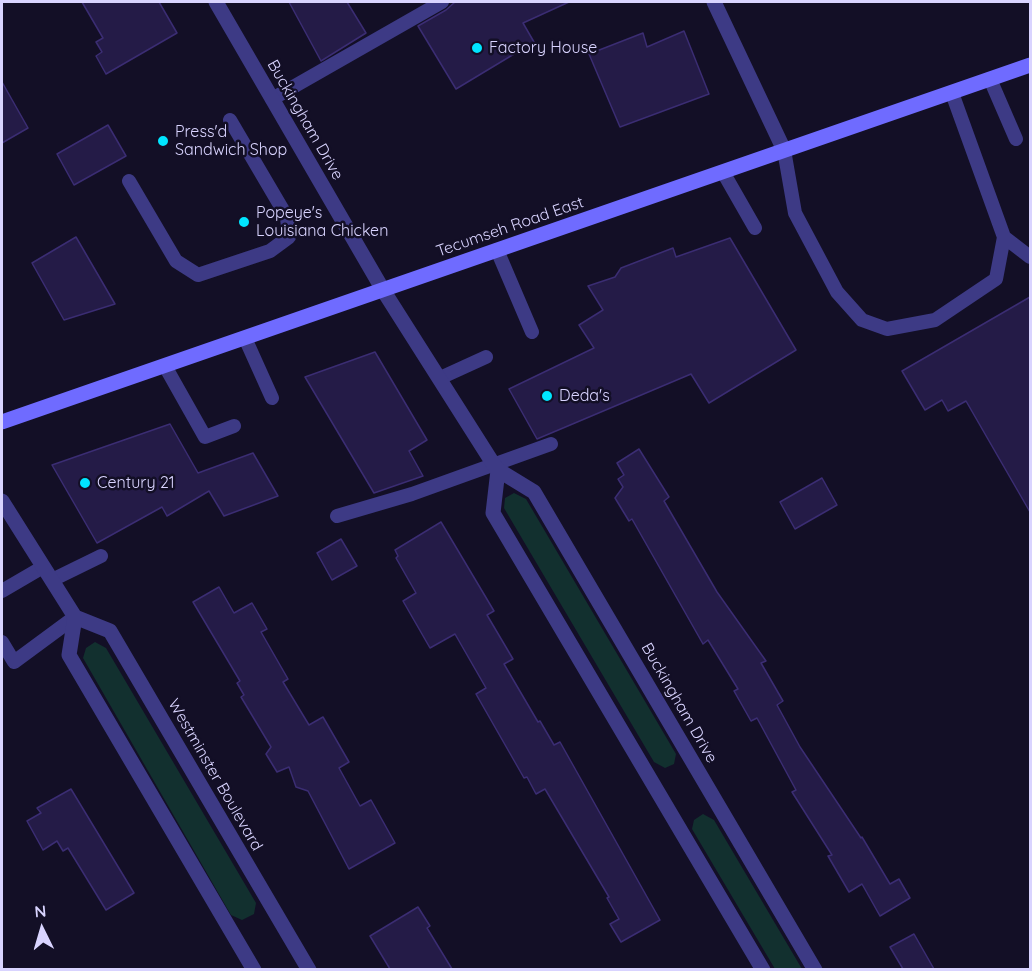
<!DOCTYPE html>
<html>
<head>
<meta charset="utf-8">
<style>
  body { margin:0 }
  #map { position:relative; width:1032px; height:971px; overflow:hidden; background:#130f26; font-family:Quicksand,sans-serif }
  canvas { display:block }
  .frame { position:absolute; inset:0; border:3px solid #d9d4ff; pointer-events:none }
  .north { position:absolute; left:12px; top:899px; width:60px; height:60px; -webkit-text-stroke:4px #130f26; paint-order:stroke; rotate:355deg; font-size:16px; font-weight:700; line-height:24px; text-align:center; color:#d9d4ff }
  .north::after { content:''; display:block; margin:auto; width:21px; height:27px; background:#d9d4ff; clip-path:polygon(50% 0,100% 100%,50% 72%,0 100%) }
</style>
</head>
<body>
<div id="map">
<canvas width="1032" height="971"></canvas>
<div class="frame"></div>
<div class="north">N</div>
</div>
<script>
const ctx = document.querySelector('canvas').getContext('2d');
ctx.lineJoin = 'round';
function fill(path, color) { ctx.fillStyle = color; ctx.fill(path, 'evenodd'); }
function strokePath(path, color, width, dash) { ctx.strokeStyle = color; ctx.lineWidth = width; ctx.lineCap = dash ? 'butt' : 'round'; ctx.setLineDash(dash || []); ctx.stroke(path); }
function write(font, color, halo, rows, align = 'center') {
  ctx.font = font + ' Quicksand,sans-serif'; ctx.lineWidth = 5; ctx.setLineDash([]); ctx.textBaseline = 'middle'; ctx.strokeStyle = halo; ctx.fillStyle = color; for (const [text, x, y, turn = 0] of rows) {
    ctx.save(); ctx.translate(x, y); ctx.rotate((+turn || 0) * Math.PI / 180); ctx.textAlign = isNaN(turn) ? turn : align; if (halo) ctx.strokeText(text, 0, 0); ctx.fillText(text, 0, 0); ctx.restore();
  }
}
fill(new Path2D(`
  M514 493 526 499 676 754 674 764 665 768 654 762 504 508 505 498Z
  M95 642 106 648 256 903 254 914 242 920 231 915 83 658 86 648Z
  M703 814 714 820 802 969H775L692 829 694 820Z`), '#12302f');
const building = new Path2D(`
  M82 2H159L177 33 106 74 96 56 102 52 96 42 103 38Z
  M289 2H347L366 33 321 61Z
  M455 2H569L523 23 534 42 456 89 418 26 446 10Z
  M684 31 709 94 620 127 589 54 643 33 647 47Z
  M2 82 28 128 2 143Z
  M108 125 126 156 74 185 57 154Z
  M76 237 115 304 64 320 32 263Z
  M730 238 796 350 709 403 691 374 537 439 509 389 594 348 579 325 603 310 588 286 615 277 621 268 673 248 676 257Z
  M1030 297V512L966 401 948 411 942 400 925 410 902 371Z
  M375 352 427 440 409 451 423 476 374 493 305 377Z
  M170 424 198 473 253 453 278 496 224 516 209 491 167 516 162 507 97 543 52 465Z
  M639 449 669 497 664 501 717 592 766 661 761 663 783 701 777 705 800 747 861 838 862 837 890 884 899 879 910 898 880 916 862 884 849 892 828 856 832 855 792 792 796 790 757 718 751 721 734 691 738 689 708 640 703 644 632 519 629 521 615 498 623 487 618 479 624 475 617 463Z
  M822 478 837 505 795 529 780 502Z
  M441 522 494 611 487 615 513 659 504 664 538 722 540 721 554 745 560 742 660 920 621 942 610 924 619 919 607 898 609 897 545 789 536 794 527 777 524 778 476 694 486 688 455 634 430 648 403 601 416 593 396 558 398 556 395 550Z
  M341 539 357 566 332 580 317 553Z
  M219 587 234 613 252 603 267 629 261 632 288 679 283 682 309 725 323 717 349 762 339 768 360 806 371 800 395 843 349 869 308 791 296 787 289 767 277 772 266 754 271 747 241 697 244 695 237 683 240 681 193 602Z
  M71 789 134 893 106 910 68 848 63 851 57 841 43 850 27 821 41 813 37 808Z
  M418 907 430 926 427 928 452 969H390L370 936Z
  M914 934 934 969H903L890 947Z`);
fill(building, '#241b47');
strokePath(building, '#3b2d73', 1.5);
strokePath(new Path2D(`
  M990 79 1016 139
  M272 99 442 2
  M784 150 795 213 837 292 862 320 887 329 935 320 996 279 1004 237 952 93
  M723 172 755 228
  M129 181 176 261 198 275 270 251 289 237 287 217 230 120
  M1004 237 1030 257
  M497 250 532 332
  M245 338 272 398
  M165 366 205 437 234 426
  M440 378 486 357
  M337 516 412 494 551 444
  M52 580 101 556
  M2 591 43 567
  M2 642 14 662 75 617`), '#3d3a85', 14);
strokePath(new Path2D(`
  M216 2 383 290 494 465 498 470 534 492 815 970
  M714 2 784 150
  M498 470 493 513 763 970
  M2 501 75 617 110 631 309 970
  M75 617 69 655 254 970`), '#3d3a85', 15);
strokePath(new Path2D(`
  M2 422 1030 65`), '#6f6bff', 15);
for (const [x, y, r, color] of [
  [477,48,6,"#00e5ff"],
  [163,141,6,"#00e5ff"],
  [244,222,6,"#00e5ff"],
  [547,396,6,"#00e5ff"],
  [85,483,6,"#00e5ff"]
]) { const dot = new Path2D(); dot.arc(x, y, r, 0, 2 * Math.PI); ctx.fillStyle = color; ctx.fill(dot); strokePath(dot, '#130f26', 2); }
write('16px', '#d9d4ff', '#130f26', [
  ["Factory House",489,48],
  ["Press'd",175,132],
  ["Sandwich Shop",175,150],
  ["Popeye's",256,213],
  ["Louisiana Chicken",256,231],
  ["Deda's",559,396],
  ["Century 21",97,483]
], 'left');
write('16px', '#d9d4ff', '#130f26', [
  ["Buckingham Drive",305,120,60],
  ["Tecumseh Road East",510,227,-19],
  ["Buckingham Drive",679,703,60],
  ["Westminster Boulevard",215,775,60]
]);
</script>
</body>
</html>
